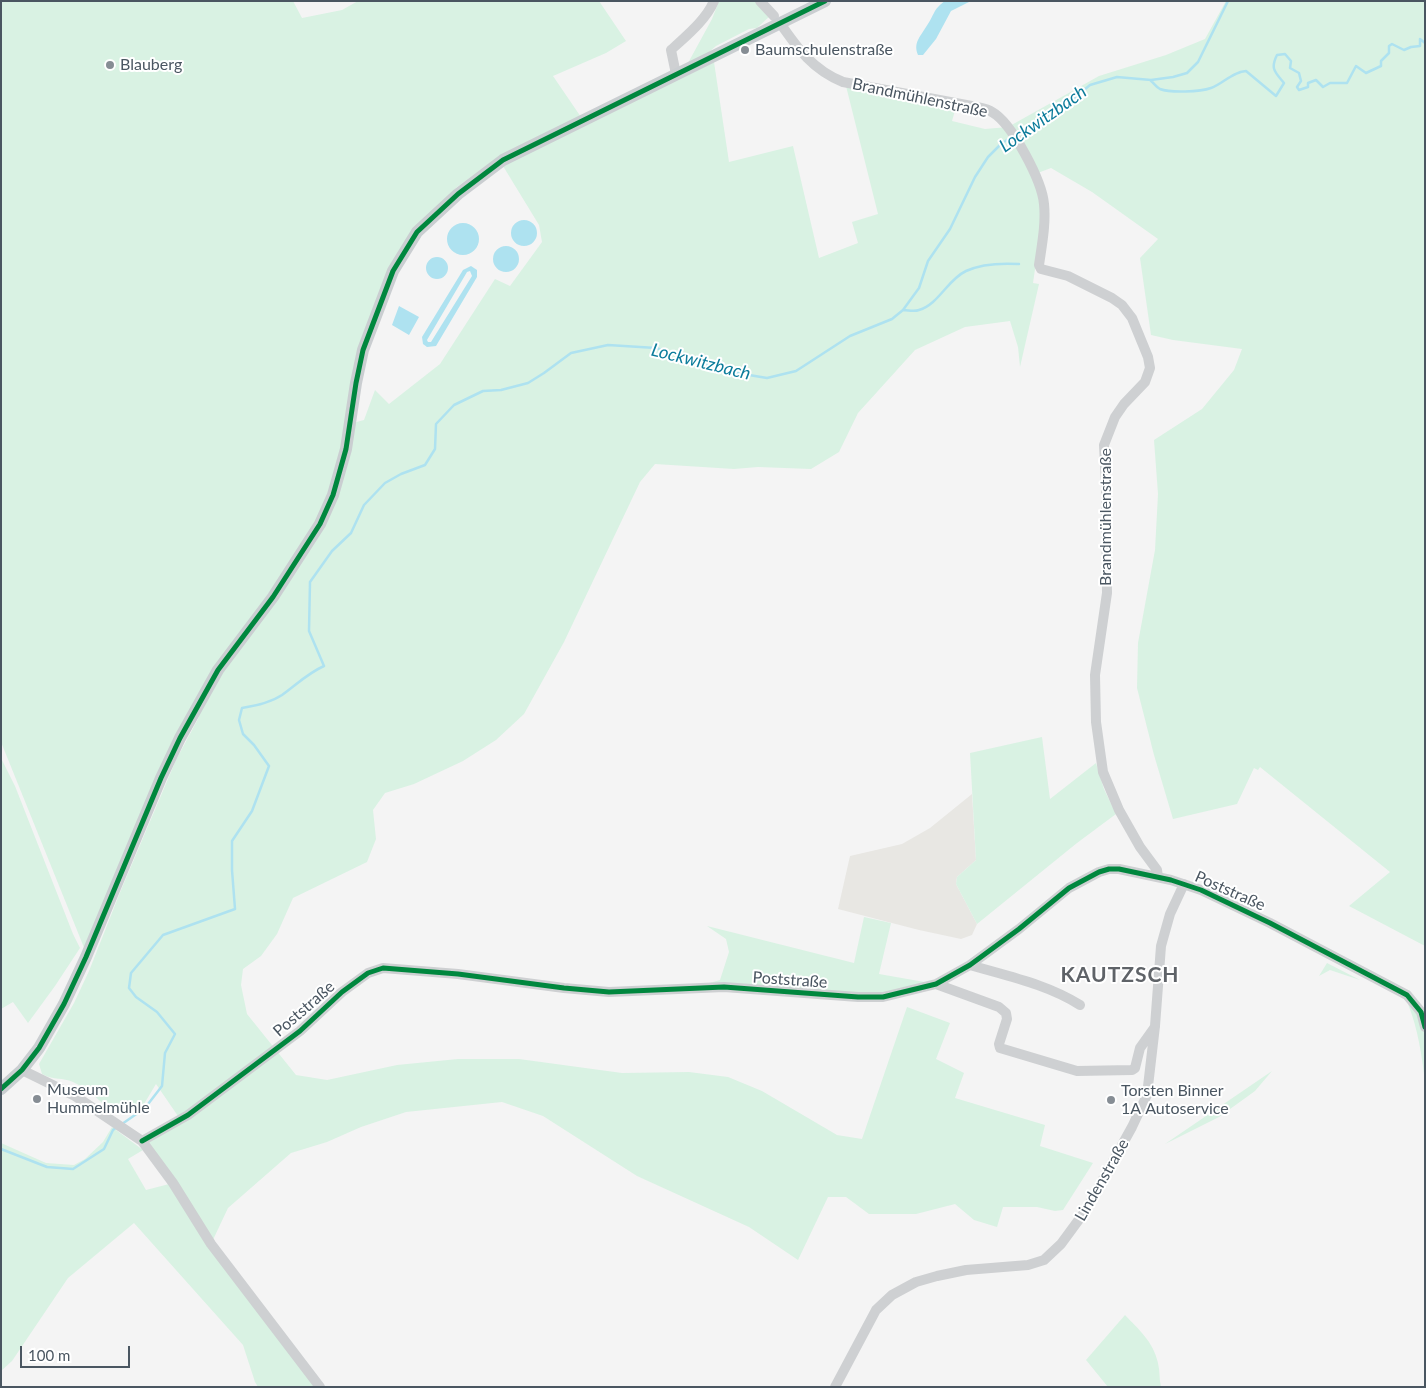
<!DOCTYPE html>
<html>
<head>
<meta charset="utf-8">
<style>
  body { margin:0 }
  #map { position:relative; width:1426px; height:1388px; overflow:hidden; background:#f4f4f4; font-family:Lato,sans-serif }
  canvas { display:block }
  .frame { position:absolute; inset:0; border:2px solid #4a5661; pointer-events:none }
  .scale { position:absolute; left:20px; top:1346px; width:110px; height:22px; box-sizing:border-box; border:2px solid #4a5661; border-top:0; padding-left:6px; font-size:15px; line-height:18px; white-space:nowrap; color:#4a5661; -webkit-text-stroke:4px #fff; paint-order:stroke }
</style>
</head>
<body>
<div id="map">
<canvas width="1426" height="1388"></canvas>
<div class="frame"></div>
<div class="scale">100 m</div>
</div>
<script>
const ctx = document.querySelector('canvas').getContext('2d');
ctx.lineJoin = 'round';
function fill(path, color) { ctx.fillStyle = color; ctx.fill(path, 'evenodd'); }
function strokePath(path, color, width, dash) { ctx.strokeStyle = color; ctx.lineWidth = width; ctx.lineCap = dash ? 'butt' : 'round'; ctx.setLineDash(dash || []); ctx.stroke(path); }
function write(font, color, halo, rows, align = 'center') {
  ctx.font = font + ' Lato,sans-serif'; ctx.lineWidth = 4; ctx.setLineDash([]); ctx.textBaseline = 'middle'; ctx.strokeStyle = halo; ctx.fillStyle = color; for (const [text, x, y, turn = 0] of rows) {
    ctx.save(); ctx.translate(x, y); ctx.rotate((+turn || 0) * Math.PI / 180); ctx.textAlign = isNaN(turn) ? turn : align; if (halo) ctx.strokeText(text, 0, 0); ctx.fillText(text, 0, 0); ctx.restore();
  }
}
fill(new Path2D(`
  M972 794 976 860 957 877 956 884 977 924 972 935 961 939 919 930 838 909 850 856 902 844 930 828Z`), '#e8e7e3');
fill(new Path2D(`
  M1 1H293L302 18 342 10 358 1H599L626 41 606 53 553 76 583 120 486 166 457 187 414 228 389 269 349 424 364 420 375 390 389 404 440 364 495 279 510 286 542 242 539 225 503 166 714 62 729 162 793 146 819 258 858 243 852 222 878 214 846 86 956 107 952 121 985 129 1008 127 1099 76 1166 55 1205 39 1226 1H1425V946L1349 906 1390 872 1260 767 1258 770 1254 768 1237 804 1173 819 1154 755 1137 688 1138 643 1155 550 1158 494 1154 440 1202 409 1234 370 1242 349 1173 340 1151 335 1140 258 1158 239 1092 192 1051 168 1035 174 1043 197 1041 228 1033 283 1039 284 1020 367 1018 347 1010 321 965 327 915 350 858 413 839 452 811 469 758 467 734 469 655 464 640 482 564 642 524 714 496 740 463 761 414 784 385 793 373 810 376 839 367 862 293 898 277 934 261 956 243 969 241 985 247 1014 296 1075 327 1080 397 1065 458 1059H519L622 1073 689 1072 728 1077 762 1091 837 1135 862 1139 907 1007 950 1023 936 1059 964 1073 955 1098 1045 1125 1040 1146 1093 1163 1063 1210 1055 1211 1037 1207H1003L997 1227 974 1220 955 1204 916 1214H869L846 1197H828L798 1260 749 1227 637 1176 543 1116 502 1102 406 1112 361 1127 327 1142 291 1153 228 1208 211 1244 320 1387H258L255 1382 243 1345 134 1223 68 1278 12 1361 1 1371V1143L46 1163 74 1165 85 1159 103 1142 112 1127 143 1150 128 1159 146 1190 173 1183 142 1141 180 1119 156 1084 144 1104 126 1111 114 1114C101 1102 89 1089 73 1082 62 1077 55 1081 42 1074L39 1064 74 1003 89 971 121 890 176 760 198 719 214 670 85 950 1 742Z
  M719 1H757L770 16 757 28 749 29 716 46 708 53 688 63 712 19Z
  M1042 737 1050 799 1096 763 1104 789 1116 814 1077 843 977 924 956 884 957 877 976 860 970 753Z
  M1 758 15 786 73 934 80 948 55 986 28 1023 13 1002 1 1009Z
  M864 917 891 923 879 974 936 984 883 997 693 988 720 980 729 952 726 939 707 926 854 963Z
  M1327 963 1360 980 1330 970 1319 976Z
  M1408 1004 1425 1013V1082C1422 1056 1418 1029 1408 1004Z
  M1272 1071 1255 1091 1219 1117 1165 1144Z
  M1125 1315C1139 1330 1153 1341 1158 1363 1160 1371 1159 1379 1161 1387H1108L1086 1360Z`), '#d9f2e3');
fill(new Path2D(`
  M945 1H971L951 11 936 39 923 55H918C913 43 920 37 926 27 934 16 933 9 945 1Z
  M511 233a13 13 0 1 1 26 0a13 13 0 1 1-26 0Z
  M447 239a16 16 0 1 1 32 0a16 16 0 1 1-32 0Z
  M493 259a13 13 0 1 1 26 0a13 13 0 1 1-26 0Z
  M426 268a11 11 0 1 1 22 0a11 11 0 1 1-22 0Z
  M471 266 477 270V277L436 346 427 347 423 344 422 337 463 270ZM470 271 472 276 431 342H428L427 340 467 272Z
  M399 306 419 317 409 335 392 325Z`), '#aee2f0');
strokePath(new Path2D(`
  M1151 81C1154 83 1156 87 1160 89 1170 93 1200 92 1211 88 1223 84 1232 72 1246 71L1276 96 1284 83C1275 72 1270 69 1277 55L1285 54 1291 61 1290 68 1299 73 1301 81 1297 87 1299 90 1308 87V83L1316 80 1323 87 1330 83H1347L1356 66 1366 73 1381 66V61L1389 53V46L1392 44 1404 50 1411 47 1420 46V39L1425 43
  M1017 134 1067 104 1090 85 1117 77 1151 80 1173 77 1187 73 1198 62 1228 1
  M903 310C908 310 914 312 919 310 939 304 947 280 966 271 983 263 1002 263 1019 264
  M122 1124 145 1108 162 1086 165 1053 175 1034 157 1012 136 997 129 988 131 973 163 935 235 909 232 870V841L252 811 269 766 254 745 243 734 239 720 242 708C255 706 270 703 282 695 296 685 308 673 324 666L309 631 310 582 332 551 351 533 364 505 385 483 401 474 425 465 435 449 436 424 454 405 483 391 501 390 528 383 544 373 571 353 608 345 656 348 731 372 767 378 796 371 850 336 892 319 903 310 919 288 928 261 950 229 975 177 988 157 1002 143 1012 137
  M1 1149 47 1167 73 1169 104 1149 113 1130 117 1127`), '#aee2f0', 2.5);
strokePath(new Path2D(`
  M760 1 774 16
  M780 23C798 49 813 70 843 82L977 107C982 108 988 109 992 112 1012 123 1042 181 1044 204 1046 224 1042 244 1039 265L1041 269 1068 276 1112 298 1122 305 1132 318 1148 357 1150 368 1145 382 1124 404 1115 417 1104 445 1106 483 1107 593 1095 675 1096 722 1103 772 1119 810 1140 847 1157 870 1158 877
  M676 74 671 50C686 36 706 20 714 1
  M970 965C1007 976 1047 984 1080 1005
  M936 984 999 1007 1006 1013 1007 1019 999 1044 1000 1048 1077 1071 1132 1070 1135 1068 1140 1048 1155 1027
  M22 1070 75 1096 142 1141 173 1183 211 1244 320 1387
  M142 1141 188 1115 300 1031 342 992 368 973 383 968 458 974 564 988 609 992 724 987 858 997H883L936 984 970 965 1019 929 1069 888 1099 872 1109 869H1119L1171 880 1201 890 1270 923 1407 995 1421 1012 1425 1027
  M835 1387 876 1310 892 1295 916 1282 937 1276 966 1270 1028 1265 1044 1260 1061 1244 1086 1210 1132 1127 1147 1095 1155 1026 1161 946 1170 914 1184 884`), '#ced0d2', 10);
strokePath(new Path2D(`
  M1 1089 22 1070 39 1048 64 1004 86 957 161 778 180 738 218 670 273 597 320 524 333 495 346 449 356 383 363 350 393 271 417 232 458 194 503 160 825 1`), '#caced1', 12);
strokePath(new Path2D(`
  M1 1089 22 1070 39 1048 64 1004 86 957 161 778 180 738 218 670 273 597 320 524 333 495 346 449 356 383 363 350 393 271 417 232 458 194 503 160 825 1
  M142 1141 188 1115 300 1031 342 992 368 973 383 968 458 974 564 988 609 992 724 987 858 997H883L936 984 970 965 1019 929 1069 888 1099 872 1109 869H1119L1171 880 1201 890 1270 923 1407 995 1421 1012 1425 1027`), '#00873e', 5);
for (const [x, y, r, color] of [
  [745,50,5,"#868d94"],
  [110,65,5,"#868d94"],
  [37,1099,5,"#868d94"],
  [1111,1100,5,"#868d94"]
]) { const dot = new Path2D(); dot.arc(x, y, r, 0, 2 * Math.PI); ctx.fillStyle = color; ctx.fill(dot); strokePath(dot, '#fff', 2); }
write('16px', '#4a5661', '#fff', [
  ["Baumschulenstraße",755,50],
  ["Blauberg",120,65],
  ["Museum",47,1090],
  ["Hummelmühle",47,1108],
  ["Torsten Binner",1121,1091],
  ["1A Autoservice",1121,1109]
], 'left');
write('16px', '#4a5661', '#fff', [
  ["Brandmühlenstraße",920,98,12],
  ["Brandmühlenstraße",1106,517,-90],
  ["Poststraße",1230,891,24],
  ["Poststraße",790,980,4],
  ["Poststraße",304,1009,-41],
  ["Lindenstraße",1102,1180,-60]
]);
write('italic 18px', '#0c7c9b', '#fff', [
  ["Lockwitzbach",1043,119,-35],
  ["Lockwitzbach",701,362,14]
]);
ctx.letterSpacing = '1px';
write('bold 21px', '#5f6368', '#fff', [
  ["KAUTZSCH",1120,975]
]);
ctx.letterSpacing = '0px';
</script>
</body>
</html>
